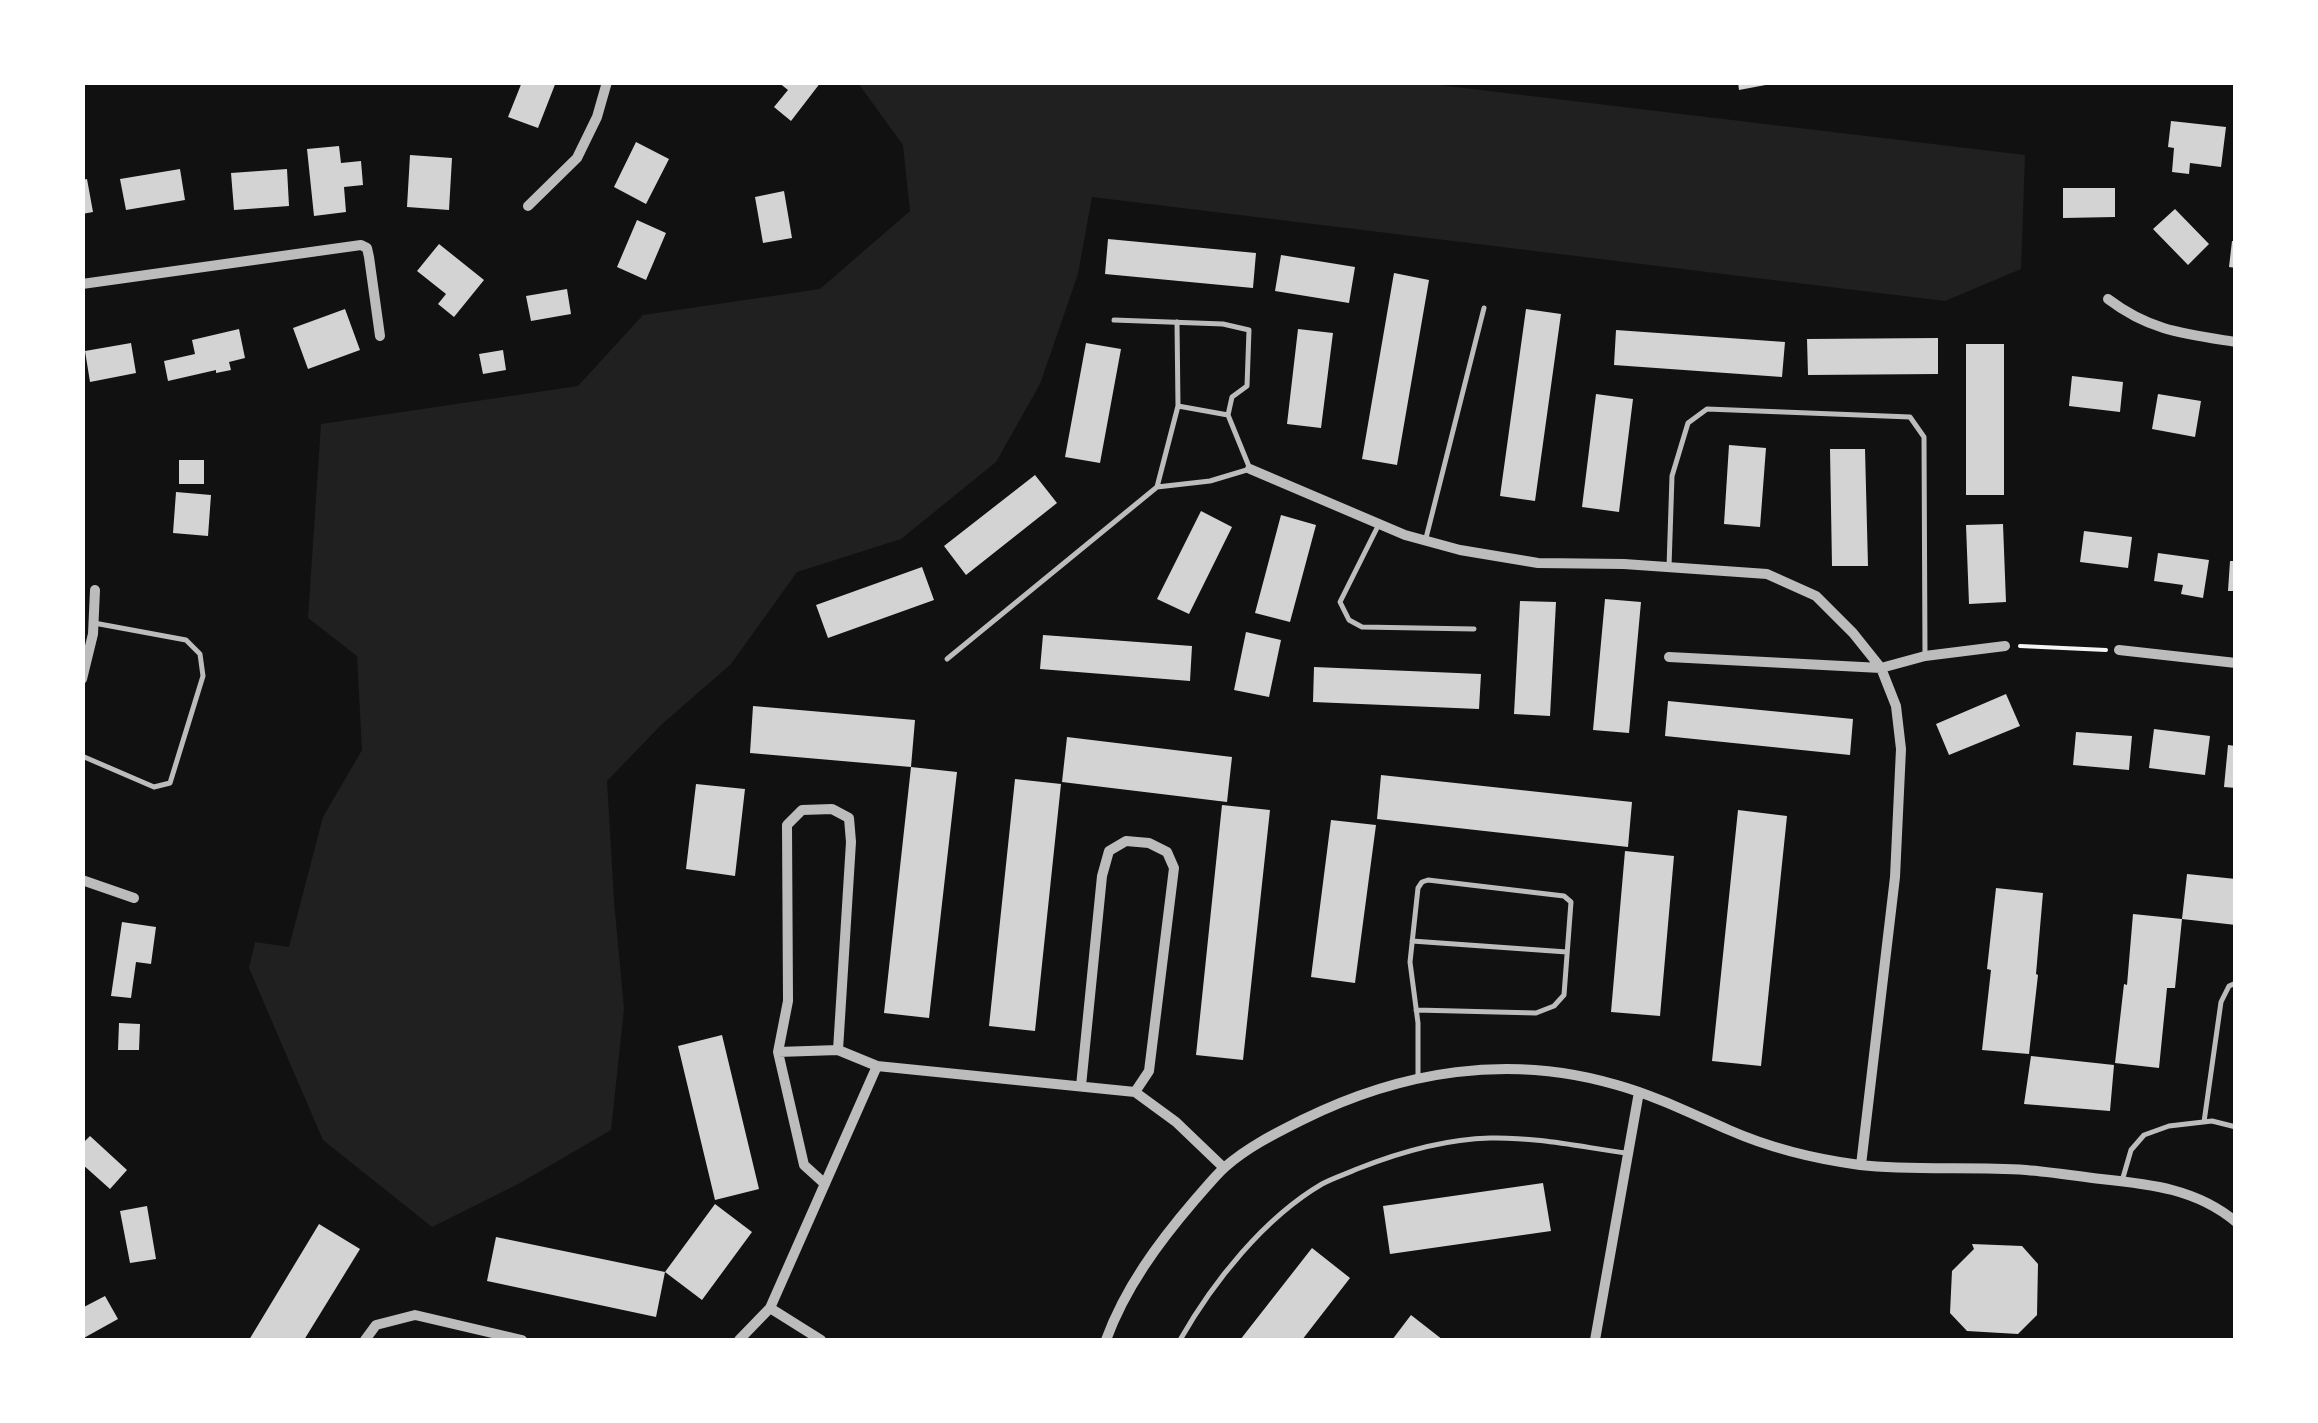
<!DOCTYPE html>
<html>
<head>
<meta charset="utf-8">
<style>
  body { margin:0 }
  #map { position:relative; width:2318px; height:1423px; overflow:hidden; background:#111; font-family:"Golos Text",sans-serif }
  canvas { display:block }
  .frame { position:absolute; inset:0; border:85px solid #fff; pointer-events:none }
</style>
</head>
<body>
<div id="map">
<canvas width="2318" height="1423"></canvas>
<div class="frame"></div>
</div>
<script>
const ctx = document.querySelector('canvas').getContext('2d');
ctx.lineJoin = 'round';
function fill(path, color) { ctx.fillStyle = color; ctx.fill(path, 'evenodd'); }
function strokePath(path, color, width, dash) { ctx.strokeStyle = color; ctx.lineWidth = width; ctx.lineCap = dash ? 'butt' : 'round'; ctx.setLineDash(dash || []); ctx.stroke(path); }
fill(new Path2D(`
  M858 83H1422L2025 155 2021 269 1945 301 1092 197 1078 274 1040 384 996 462 901 539 797 572 731 664 661 725 607 781 614 901 624 1009 611 1130 520 1183 432 1227 323 1140 249 968 255 942 289 947 323 817 362 750 357 656 308 618 321 424 578 386 643 315 820 289 910 211 903 145Z`), '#202020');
fill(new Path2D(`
  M522 82H556L538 128 508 117Z
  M778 82H821L791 121 774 107 788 90Z
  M1738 82H1770L1771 84 1739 90Z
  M2171 121 2226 127 2221 167 2190 163 2189 174 2172 172 2174 148 2168 147Z
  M636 142 669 159 646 204 614 187Z
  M339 146 341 163 361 161 363 185 344 187 346 212 314 216 307 149Z
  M410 155 452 158 449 210 407 207Z
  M180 169 185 200 126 210 120 179Z
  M287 169 289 206 234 210 231 173Z
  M87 179 93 212 82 214V180Z
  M2063 188H2115V217L2063 218Z
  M784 191 792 238 763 243 755 197Z
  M2175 209 2209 244 2188 265 2153 229Z
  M637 220 666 233 646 280 617 267Z
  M1108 239 1256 253 1253 288 1105 274Z
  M2232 241H2236V268L2229 267Z
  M439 244 484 280 454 317 438 304 446 294 417 271Z
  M1281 255 1355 267 1349 303 1275 291Z
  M1394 273 1429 280 1397 465 1362 459Z
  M567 289 571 314 531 321 526 296Z
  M345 309 360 350 308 369 293 328Z
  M1526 309 1561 314 1535 501 1500 496Z
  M239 329 245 358 229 362 231 370 216 373V370L168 381 164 361 195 354 192 340Z
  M1298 329 1333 333 1321 428 1287 424Z
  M1616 330 1785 342 1782 377 1614 365Z
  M1938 338V374L1808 375 1807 339Z
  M131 343 136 373 90 382 85 351Z
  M1086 343 1121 349 1100 463 1065 457Z
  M1966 344H2004V495H1966Z
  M503 350 506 370 483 374 479 354Z
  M2072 376 2123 382 2120 412 2069 406Z
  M1596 394 1633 399 1619 512 1582 507Z
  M2158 394 2201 401 2195 437 2152 429Z
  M1729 445 1766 448 1760 527 1724 524Z
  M1830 449H1865L1868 566H1832Z
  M179 460H204V484H179Z
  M1035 475 1057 503 966 575 944 546Z
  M176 492 211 495 208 536 173 533Z
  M1201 511 1232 527 1189 614 1157 599Z
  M1281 515 1316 525 1290 622 1255 613Z
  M2003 524 2006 602 1969 604 1966 525Z
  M2084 531 2132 537 2128 568 2080 562Z
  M2158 553 2209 560 2203 598 2181 594 2183 585 2154 581Z
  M2230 561H2236V591H2228Z
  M922 567 934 600 828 638 816 605Z
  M1605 599 1641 602 1629 733 1593 730Z
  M1520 601 1556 602 1550 716 1514 714Z
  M1246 632 1281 640 1269 697 1234 690Z
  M1043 635 1192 646 1190 681 1040 669Z
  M1314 667 1481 674 1479 709 1313 702Z
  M2006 694 2020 726 1949 755 1936 724Z
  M1668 701 1853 719 1850 755 1665 736Z
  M753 706 915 720 911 767 957 772 929 1018 884 1013 911 767 750 753Z
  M2154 729 2210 736 2205 775 2149 768Z
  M2076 732 2132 736 2129 770 2073 765Z
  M1067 737 1232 757 1227 802 1062 782Z
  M2228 745 2236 746V788L2224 787Z
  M1381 775 1632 802 1628 847 1377 819Z
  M1015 779 1061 784 1035 1031 989 1026Z
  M696 784 745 789 735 876 686 869Z
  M1222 805 1270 810 1243 1060 1196 1055Z
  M1738 810 1787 816 1761 1066 1712 1061Z
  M1331 820 1376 825 1355 983 1311 977Z
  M1625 851 1674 856 1660 1016 1611 1012Z
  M2187 874 2236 879V925L2182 919Z
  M1996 888 2043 893 2036 974 2038 975 2029 1054 1982 1050 1991 970 1987 969Z
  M2133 914 2182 919 2175 988H2167L2159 1068 2115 1063 2124 984 2127 985Z
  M122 922 156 927 151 964 136 962 131 998 111 996Z
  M119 1023 140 1024 139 1050H118Z
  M722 1035 759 1189 715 1200 678 1046Z
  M2031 1056 2114 1065 2110 1111 2024 1104Z
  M90 1136 127 1170 110 1189 82 1164V1144Z
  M1543 1183 1551 1231 1390 1254 1383 1206Z
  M715 1204 752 1232 702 1300 665 1272Z
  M147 1206 156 1259 130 1263 120 1211Z
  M319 1224 360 1249 304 1340H249Z
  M496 1237 665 1272 656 1317 487 1281Z
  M1972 1244 2022 1246 2038 1264 2037 1315 2018 1334 1967 1331 1950 1313 1952 1271 1974 1249Z
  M1312 1248 1350 1278 1302 1340H1240Z
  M105 1296 118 1319 82 1339V1308Z
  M1411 1315 1443 1340H1392Z`), '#d3d3d3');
strokePath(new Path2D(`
  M2020 646 2106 650`), '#f5f5f5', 4);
strokePath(new Path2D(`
  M1114 320 1223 324 1249 330 1247 386 1232 397 1228 415 1250 469 1210 481 1157 487
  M1178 406 1228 415
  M1378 526 1340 602 1349 620 1362 627 1474 629
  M1426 538 1484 308
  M1669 567 1672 476 1688 423 1707 409 1910 417 1924 437 1925 656
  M947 659 1157 487 1178 406 1177 322
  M82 756 154 787 170 783 203 676 200 654 186 640 94 623
  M1412 941 1567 952
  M1416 1010 1536 1013 1554 1006 1564 995 1571 902 1564 896 1428 880 1422 882 1418 888 1410 962 1418 1023V1078
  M2204 1122 2221 1002 2229 986 2236 983
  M2122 1181 2131 1150 2144 1135 2169 1126 2212 1121 2236 1127
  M1180 1340C1213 1282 1264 1218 1322 1184 1333 1178 1346 1174 1357 1169 1400 1152 1444 1139 1490 1138 1537 1137 1581 1147 1626 1153`), '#bcbcbc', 5);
strokePath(new Path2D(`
  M528 206 577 158 597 117 607 82
  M82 284 361 245 367 248 369 257 380 336
  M2108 299C2150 331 2185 334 2236 342
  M1250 469 1405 535 1460 550 1538 563 1624 564 1767 574 1816 596 1853 633 1881 668 1896 706 1901 749 1895 877 1861 1165
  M2119 650 2236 663
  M1669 657 1881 668 1925 656 2005 646
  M82 679 93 634 95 590
  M82 880 134 898
  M778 1052 838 1050 877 1066
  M1081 1086 1102 876 1109 851 1126 841 1149 843 1167 852 1174 868 1149 1071 1135 1092
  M825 1184 804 1165 778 1052 788 1001 787 825 802 810 832 809 849 818 851 842 838 1050
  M770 1308 821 1340
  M365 1340 376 1325 415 1315 522 1340
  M739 1340 770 1308 877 1066 1135 1092 1176 1122 1224 1168
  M1106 1340C1125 1288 1158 1243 1194 1201 1204 1190 1214 1177 1225 1167 1248 1147 1274 1134 1302 1120 1401 1071 1509 1053 1617 1085 1656 1096 1692 1114 1729 1130 1770 1148 1815 1159 1860 1165 1915 1171 1971 1166 2026 1170 2051 1172 2076 1176 2101 1179 2150 1184 2197 1189 2236 1222
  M1595 1340 1639 1092`), '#bcbcbc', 10);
</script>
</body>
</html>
